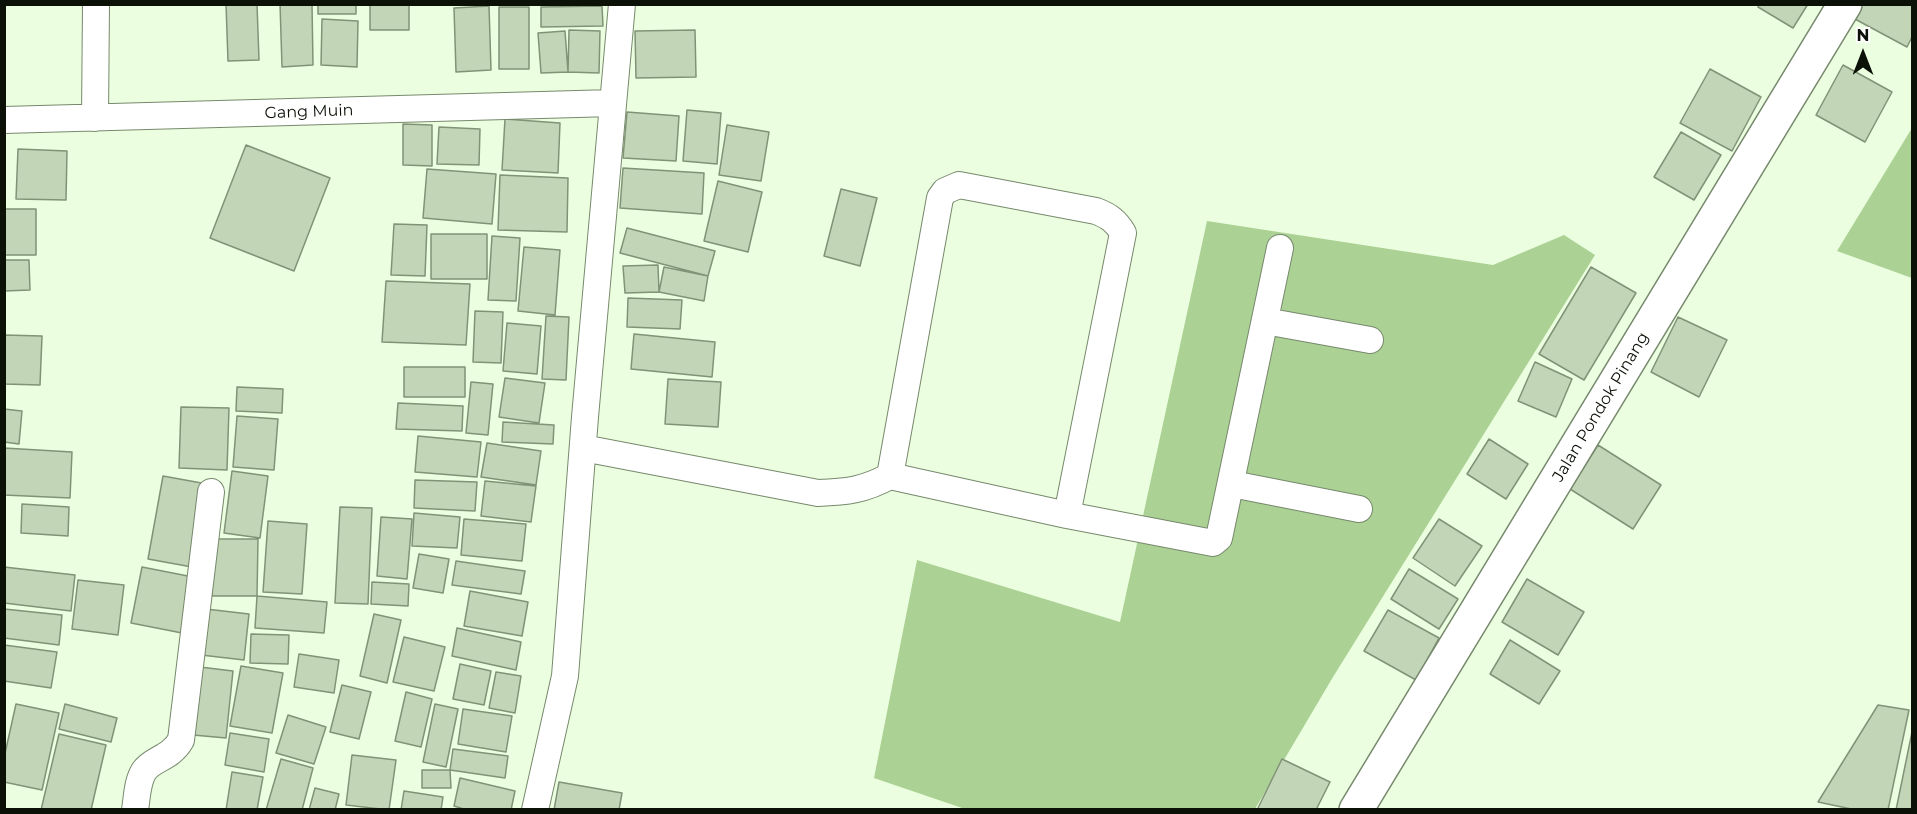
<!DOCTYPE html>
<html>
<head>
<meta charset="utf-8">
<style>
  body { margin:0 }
  #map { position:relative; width:1917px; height:814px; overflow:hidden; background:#ebfedf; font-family:Montserrat,sans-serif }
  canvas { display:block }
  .frame { position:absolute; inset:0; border:6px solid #0b1107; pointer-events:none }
  .north { position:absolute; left:1833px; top:24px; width:60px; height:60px; -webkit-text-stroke:4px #fff; paint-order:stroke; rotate:0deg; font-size:16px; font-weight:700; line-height:24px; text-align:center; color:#0b1107 }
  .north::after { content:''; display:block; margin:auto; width:21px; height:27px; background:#0b1107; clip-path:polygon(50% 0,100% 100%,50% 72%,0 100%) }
</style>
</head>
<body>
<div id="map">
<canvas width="1917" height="814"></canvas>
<div class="frame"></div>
<div class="north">N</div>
</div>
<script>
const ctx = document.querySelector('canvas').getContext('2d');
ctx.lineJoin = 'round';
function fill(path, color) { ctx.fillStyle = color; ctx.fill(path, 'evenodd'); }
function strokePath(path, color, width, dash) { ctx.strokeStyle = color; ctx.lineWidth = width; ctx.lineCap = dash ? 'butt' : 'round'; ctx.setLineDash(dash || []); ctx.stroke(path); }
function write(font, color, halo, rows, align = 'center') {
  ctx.font = font + ' Montserrat,sans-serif'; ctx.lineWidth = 6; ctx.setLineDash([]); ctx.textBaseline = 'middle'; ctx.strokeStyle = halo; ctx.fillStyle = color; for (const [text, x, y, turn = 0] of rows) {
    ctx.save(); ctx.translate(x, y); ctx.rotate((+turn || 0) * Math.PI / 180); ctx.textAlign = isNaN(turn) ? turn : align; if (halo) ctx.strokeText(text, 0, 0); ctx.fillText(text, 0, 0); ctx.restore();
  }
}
fill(new Path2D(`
  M1912 128V278L1837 251Z
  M1207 221 1493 265 1564 235 1595 255 1333 677 1255 809H965L874 778 917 560 1120 622Z`), '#abd194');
const building = new Path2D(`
  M226 4H257L259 60 228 61Z
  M280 4H312L313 65 282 67Z
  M318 4H356V14H318Z
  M370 4H409V30H370Z
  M1759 4H1808L1793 28 1758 7Z
  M1861 4H1912V37L1907 47 1853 18Z
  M489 6 491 70 456 72 454 8Z
  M602 6 603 26 541 27V7Z
  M499 7H529V69H499Z
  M322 19 358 21 357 67 321 65Z
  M569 30 600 31 599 73 568 72Z
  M695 30 696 77 636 78 635 31Z
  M565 31 568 72 541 73 538 33Z
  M1843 65 1892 92 1865 142 1816 115Z
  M1710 69 1761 97 1732 151 1680 123Z
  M687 110 721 113 717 164 683 161Z
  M627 112 679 116 676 161 623 158Z
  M505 119 560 123 558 173 502 170Z
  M403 124 432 125V166L403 165Z
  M727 125 769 132 761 181 719 175Z
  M439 127 480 129 479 165 437 164Z
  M1681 132 1721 155 1694 200 1654 177Z
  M246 145 330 178 294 271 210 238Z
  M18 149 67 151 66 200 16 199Z
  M623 168 704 173 702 214 620 208Z
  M427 169 496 174 492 224 423 218Z
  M500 175 568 178 567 232 498 230Z
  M718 181 762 192 748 252 704 241Z
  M841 189 877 198 860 266 824 256Z
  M4 209H36V255H4Z
  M394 224 427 225 425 276 391 275Z
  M627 228 715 251 708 276 620 253Z
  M431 234H487V279H431Z
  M492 236 520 238 516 301 488 300Z
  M524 247 560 250 555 315 518 311Z
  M4 260H29L30 290 4 291Z
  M658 265 659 292 625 293 623 266Z
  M664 267 708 276 704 301 659 292Z
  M1591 267 1636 293 1584 380 1539 354Z
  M386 281 470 284 466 345 382 342Z
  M628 298 682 300 680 329 627 327Z
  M475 311 503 312 501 363 473 362Z
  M546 316 569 317 566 380 542 379Z
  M1678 317 1727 340 1699 397 1651 372Z
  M507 323 541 326 537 374 503 371Z
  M634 334 715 342 712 377 631 369Z
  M4 335 42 336 40 385 4 384Z
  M1535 362 1572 379 1556 417 1518 401Z
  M404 367H465V397H404Z
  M505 378 545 383 539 423 499 417Z
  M668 379 721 382 718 427 665 424Z
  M471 382 493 384 488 435 466 433Z
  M237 387 283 389 282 413 236 411Z
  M398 403 463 406 462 431 396 429Z
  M181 407 229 408 227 470 179 468Z
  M4 409 22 411 19 444 4 442Z
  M237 416 278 419 274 470 233 467Z
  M503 422 554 425 553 444 502 442Z
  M418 436 481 442 477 477 415 472Z
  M1489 439 1528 464 1506 499 1467 474Z
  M487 443 541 451 536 485 481 477Z
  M1598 445 1661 485 1633 529 1570 489Z
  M4 448 72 452 70 498 4 495Z
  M232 471 268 476 260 538 224 533Z
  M163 476 207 484 192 567 148 559Z
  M415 480 477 482 475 511 414 508Z
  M485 481 536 486 531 522 481 516Z
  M22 504 69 507 68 536 21 533Z
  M340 507 372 508 368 604 335 603Z
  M414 513 460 517 457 548 412 546Z
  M381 517 412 519 407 579 377 576Z
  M464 519 526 524 522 561 461 555Z
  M1439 519 1482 546 1455 586 1413 558Z
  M268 521 307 524 302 594 263 592Z
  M212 539H258L257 596H212Z
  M419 554 449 559 443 593 413 588Z
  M456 561 525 571 521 594 452 585Z
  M4 567 75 575 71 611 4 603Z
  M142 567 193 577 182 633 131 623Z
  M1409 569 1458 599 1439 629 1391 599Z
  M1527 579 1584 612 1558 655 1502 622Z
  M78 580 124 585 118 635 72 629Z
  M372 582 409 584 408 606 371 604Z
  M470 591 528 602 522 636 464 626Z
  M257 596 327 602 324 633 255 628Z
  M4 609 62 615 59 645 4 638Z
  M206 609 249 614 244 660 201 655Z
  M1388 610 1439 638 1416 680 1364 651Z
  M374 614 401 620 387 683 360 676Z
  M457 628 521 642 516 670 452 656Z
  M251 634 289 635 288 664 250 663Z
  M404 637 445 647 434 691 393 682Z
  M1510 640 1560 671 1539 704 1490 674Z
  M4 645 57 652 51 688 4 681Z
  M299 654 339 660 334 693 294 687Z
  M460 664 491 671 484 705 453 699Z
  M241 666 283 673 272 733 230 726Z
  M200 667 233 671 226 738 193 735Z
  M496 672 521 676 515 713 489 708Z
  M342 685 371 692 359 739 330 732Z
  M406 692 432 699 421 747 395 741Z
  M16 704 59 713 42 790 4 782V758Z
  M65 704 117 718 111 742 59 729Z
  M435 704 458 709 446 767 423 762Z
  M1878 705 1909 710 1888 810H1856L1818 802Z
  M463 709 512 716 506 752 458 744Z
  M288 715 326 727 314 764 276 753Z
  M1912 732V810H1896Z
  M230 733 269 739 264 772 225 765Z
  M59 734 106 745 91 810H41Z
  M453 749 508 756 505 778 450 770Z
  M352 755 396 760 389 810 346 805Z
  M281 759 313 768 302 810H266Z
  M1282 759 1330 782 1316 810H1257Z
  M422 770H450L451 788H422Z
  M232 772 263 777 257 810H226Z
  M460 778 515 791 511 810H467L454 806Z
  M559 782 622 793 619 810H554Z
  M315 788 339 794 335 810H309Z
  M404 791 443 797 441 810H401Z`);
fill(building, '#c2d5b7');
strokePath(building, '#819377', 1.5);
const street = new Path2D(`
  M95 118 96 4
  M4 120 613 103
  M1265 321 1370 340
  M583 448 818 493C847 492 864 490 890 476L940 198 945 191 959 185 1096 211C1109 216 1116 221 1123 233L1067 515 890 476
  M1232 484 1359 509
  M1067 515 1213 543 1219 538 1280 248
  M135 810C137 798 137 782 144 771 153 758 170 759 181 740L211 492
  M535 810 565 676 585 417 622 4`);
const secondary = new Path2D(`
  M1356 810 1845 4`);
strokePath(street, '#77896d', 28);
strokePath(secondary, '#77896d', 36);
strokePath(street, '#fff', 26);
strokePath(secondary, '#fff', 33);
write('16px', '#0b1107', '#fff', [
  ["Gang Muin",309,112,-2],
  ["Jalan Pondok Pinang",1601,407,-59]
]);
</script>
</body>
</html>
